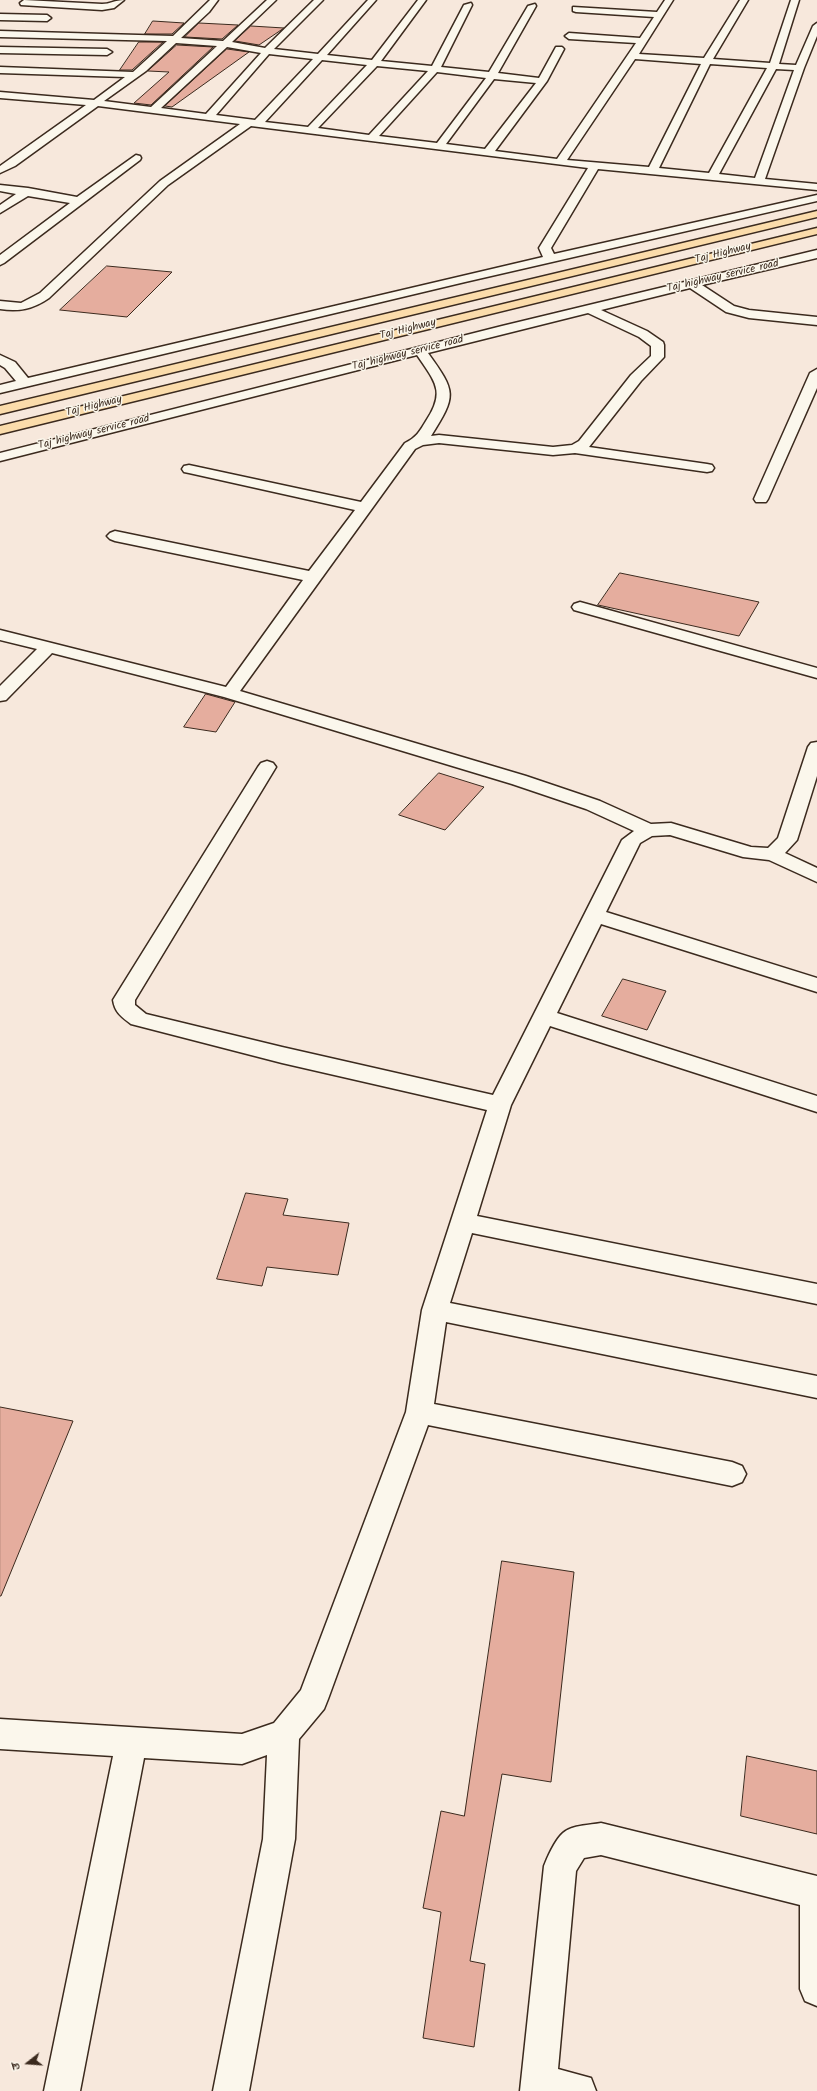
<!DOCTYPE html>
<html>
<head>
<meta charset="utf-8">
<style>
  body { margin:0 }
  #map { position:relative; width:817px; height:2091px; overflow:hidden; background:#f7e8dc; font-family:Kalam,"Playpen Sans Deva",sans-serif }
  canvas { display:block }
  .north { position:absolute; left:8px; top:2043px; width:40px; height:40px; -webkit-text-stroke:3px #fbf7ec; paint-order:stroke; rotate:253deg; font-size:11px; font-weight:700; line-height:16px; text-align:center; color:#3b2a1e }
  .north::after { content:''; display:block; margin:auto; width:14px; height:18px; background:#3b2a1e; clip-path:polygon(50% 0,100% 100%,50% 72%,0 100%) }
</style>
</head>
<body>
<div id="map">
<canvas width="817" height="2091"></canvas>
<div class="north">उ</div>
</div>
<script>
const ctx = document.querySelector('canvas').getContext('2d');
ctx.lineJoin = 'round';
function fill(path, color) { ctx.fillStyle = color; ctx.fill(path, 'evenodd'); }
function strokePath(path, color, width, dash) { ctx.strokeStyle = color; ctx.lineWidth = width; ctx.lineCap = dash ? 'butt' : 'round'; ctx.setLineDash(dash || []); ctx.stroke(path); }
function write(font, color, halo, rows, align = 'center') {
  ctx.font = font + ' Kalam,sans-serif'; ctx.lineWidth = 3; ctx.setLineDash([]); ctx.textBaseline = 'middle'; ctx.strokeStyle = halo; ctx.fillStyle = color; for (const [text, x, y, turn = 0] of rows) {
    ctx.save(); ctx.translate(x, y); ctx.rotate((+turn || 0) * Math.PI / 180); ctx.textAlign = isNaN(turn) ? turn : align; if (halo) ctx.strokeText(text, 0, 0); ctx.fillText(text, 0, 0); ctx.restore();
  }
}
const building = new Path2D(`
  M153 21 184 23 172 34H145Z
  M199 23 238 25 222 39 185 37Z
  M251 26 284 28 259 45 235 41Z
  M139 42H163L132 70H120Z
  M177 45 213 47 151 105 134 103 169 72 148 71Z
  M227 49 249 52 172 107 165 106Z
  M107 266 172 272 127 317 60 310Z
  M620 573 688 587 759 602 739 636 598 605Z
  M206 694 235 702 216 732 184 727Z
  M439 773 484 787 445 830 399 815Z
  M623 979 666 991 647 1030 602 1016Z
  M246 1193 288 1199 283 1215 349 1223 338 1275 267 1267 262 1286 217 1279Z
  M0 1407 73 1421 1 1596H0Z
  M502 1561 574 1572 551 1782 502 1774 470 1961 485 1964 474 2047 423 2038 441 1912 423 1908 441 1811 464 1816Z
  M747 1756 817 1771V1834L741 1816Z`);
fill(building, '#e5ad9e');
strokePath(building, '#3b2a1e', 1);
const minor = new Path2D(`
  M24 0 102 4C110 4 115 0 124 0L114 8 102 10 21 5 20 3Z
  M210 0H218L209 12 181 38 223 41 267 0H276L232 42 265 48 314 0H323L274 49 318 54 368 0H376L327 55 372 60 418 0H426L381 61 432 66 464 5 471 3 472 5 441 67 489 72 528 6 535 4 536 6 498 73 539 78 556 47H562L564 49 547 81 495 151 557 159 636 43 569 39 565 36 569 33 640 38 654 17 576 12 573 11V7L657 12 665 0H673L639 54 704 58 740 0H748L713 59 770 63 791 0H799L779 64 796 65 813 26 817 23V36L804 68 765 179 817 184V190L598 169 551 248 554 254 817 195V201L465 282 0 393V385L16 381 5 368 0 365V355L15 362 28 378 543 257 539 248 588 168 251 126 168 185 49 298C33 309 19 312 0 309V301L21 303 40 293 160 181 240 124 98 106 15 166 0 173V166L86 105 0 98V92L94 100 125 77 0 73V67L133 72 167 41 0 37V31L173 36ZM176 43 217 46 151 107 104 101 146 71ZM227 47 261 53 206 114 161 108ZM269 54 313 59 255 120 216 115ZM635 59 701 64 649 167 567 160ZM322 60 367 65 308 127 265 122ZM710 64 767 68 709 173 659 168ZM377 66 428 71 369 135 318 128ZM776 69 794 70 755 178 719 174ZM437 72 486 78 437 143 379 136ZM494 79 536 83 485 149 446 144Z
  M0 14 47 15 51 18 47 21 0 20Z
  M0 47 107 49 112 52 107 55 0 53Z
  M136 155 140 156 141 158 140 160 4 263 0 265V255L70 203 28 196 0 213V205L16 194 0 191V185L28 188 77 197Z
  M817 250V258L702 285 734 306 749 310 817 317V325L749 318 726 312 690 288 601 310 647 331 663 342 664 345V357L641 381 589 447 707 464 712 465 714 468 712 471 707 472 575 453 553 455 439 443 423 445 415 449 240 691 526 776 600 801 651 824 671 823 751 847 768 848 778 838 808 747 811 743 817 742V776L797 840 785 853 817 868V882L769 860 743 857 670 835 652 836 640 843 606 912 817 978V992L601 924 557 1013 817 1096V1112L550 1026 511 1105 477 1216 817 1284V1304L472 1233 450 1303 817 1376V1398L446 1322 434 1404 732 1462 742 1466 746 1474 742 1482 732 1486 428 1425 328 1699 324 1709 299 1739 295 1839 249 2091H213L263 1839 267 1755 242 1764 144 1758 80 2091H44L113 1756 0 1749V1719L242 1734 274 1723 301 1690 406 1412 422 1310 487 1110 282 1063 131 1024C122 1017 115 1013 113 1000L258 767 261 763 267 761 273 763 276 767 135 1000V1005L146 1014 282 1047 493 1095 622 840 634 831 586 809 512 784 224 697 52 653 6 700 0 701V686L37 649 0 640V630L226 687 303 580 115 541 110 539 107 536 110 533 115 531 309 571 355 510 189 473 184 472 182 469 184 466 189 465 361 502 405 443C416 438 420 431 426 421 446 391 435 382 417 355L0 461V453L502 326ZM588 313 639 337 651 346V356L631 375 579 441 572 445 553 447 439 435 431 436C457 395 456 392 428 353Z
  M817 369V388L768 499 766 502H756L754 499 810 373Z
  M580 602 817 668V678L574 610 572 607 574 604Z
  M601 1823 817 1876V2006L805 2001 800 1989V1905L601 1855 584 1858 576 1871 558 2069 591 2078 596 2091H520L544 1866C548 1856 555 1840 563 1833 572 1825 590 1825 601 1823Z`);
const major = new Path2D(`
  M817 211V217L0 414V406Z
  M817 228V234L0 434V426Z`);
strokePath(minor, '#3b2a1e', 3);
strokePath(major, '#3b2a1e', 3);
fill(minor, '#fbf7ec');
fill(major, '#fbdcab');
write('11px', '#3b2a1e', '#fbf7ec', [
  ["Taj Highway",723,254,-14],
  ["Taj highway service road",723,277,-13],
  ["Taj Highway",408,330,-14],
  ["Taj highway service road",408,354,-14],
  ["Taj Highway",94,407,-14],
  ["Taj highway service road",94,433,-14]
]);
</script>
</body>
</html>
